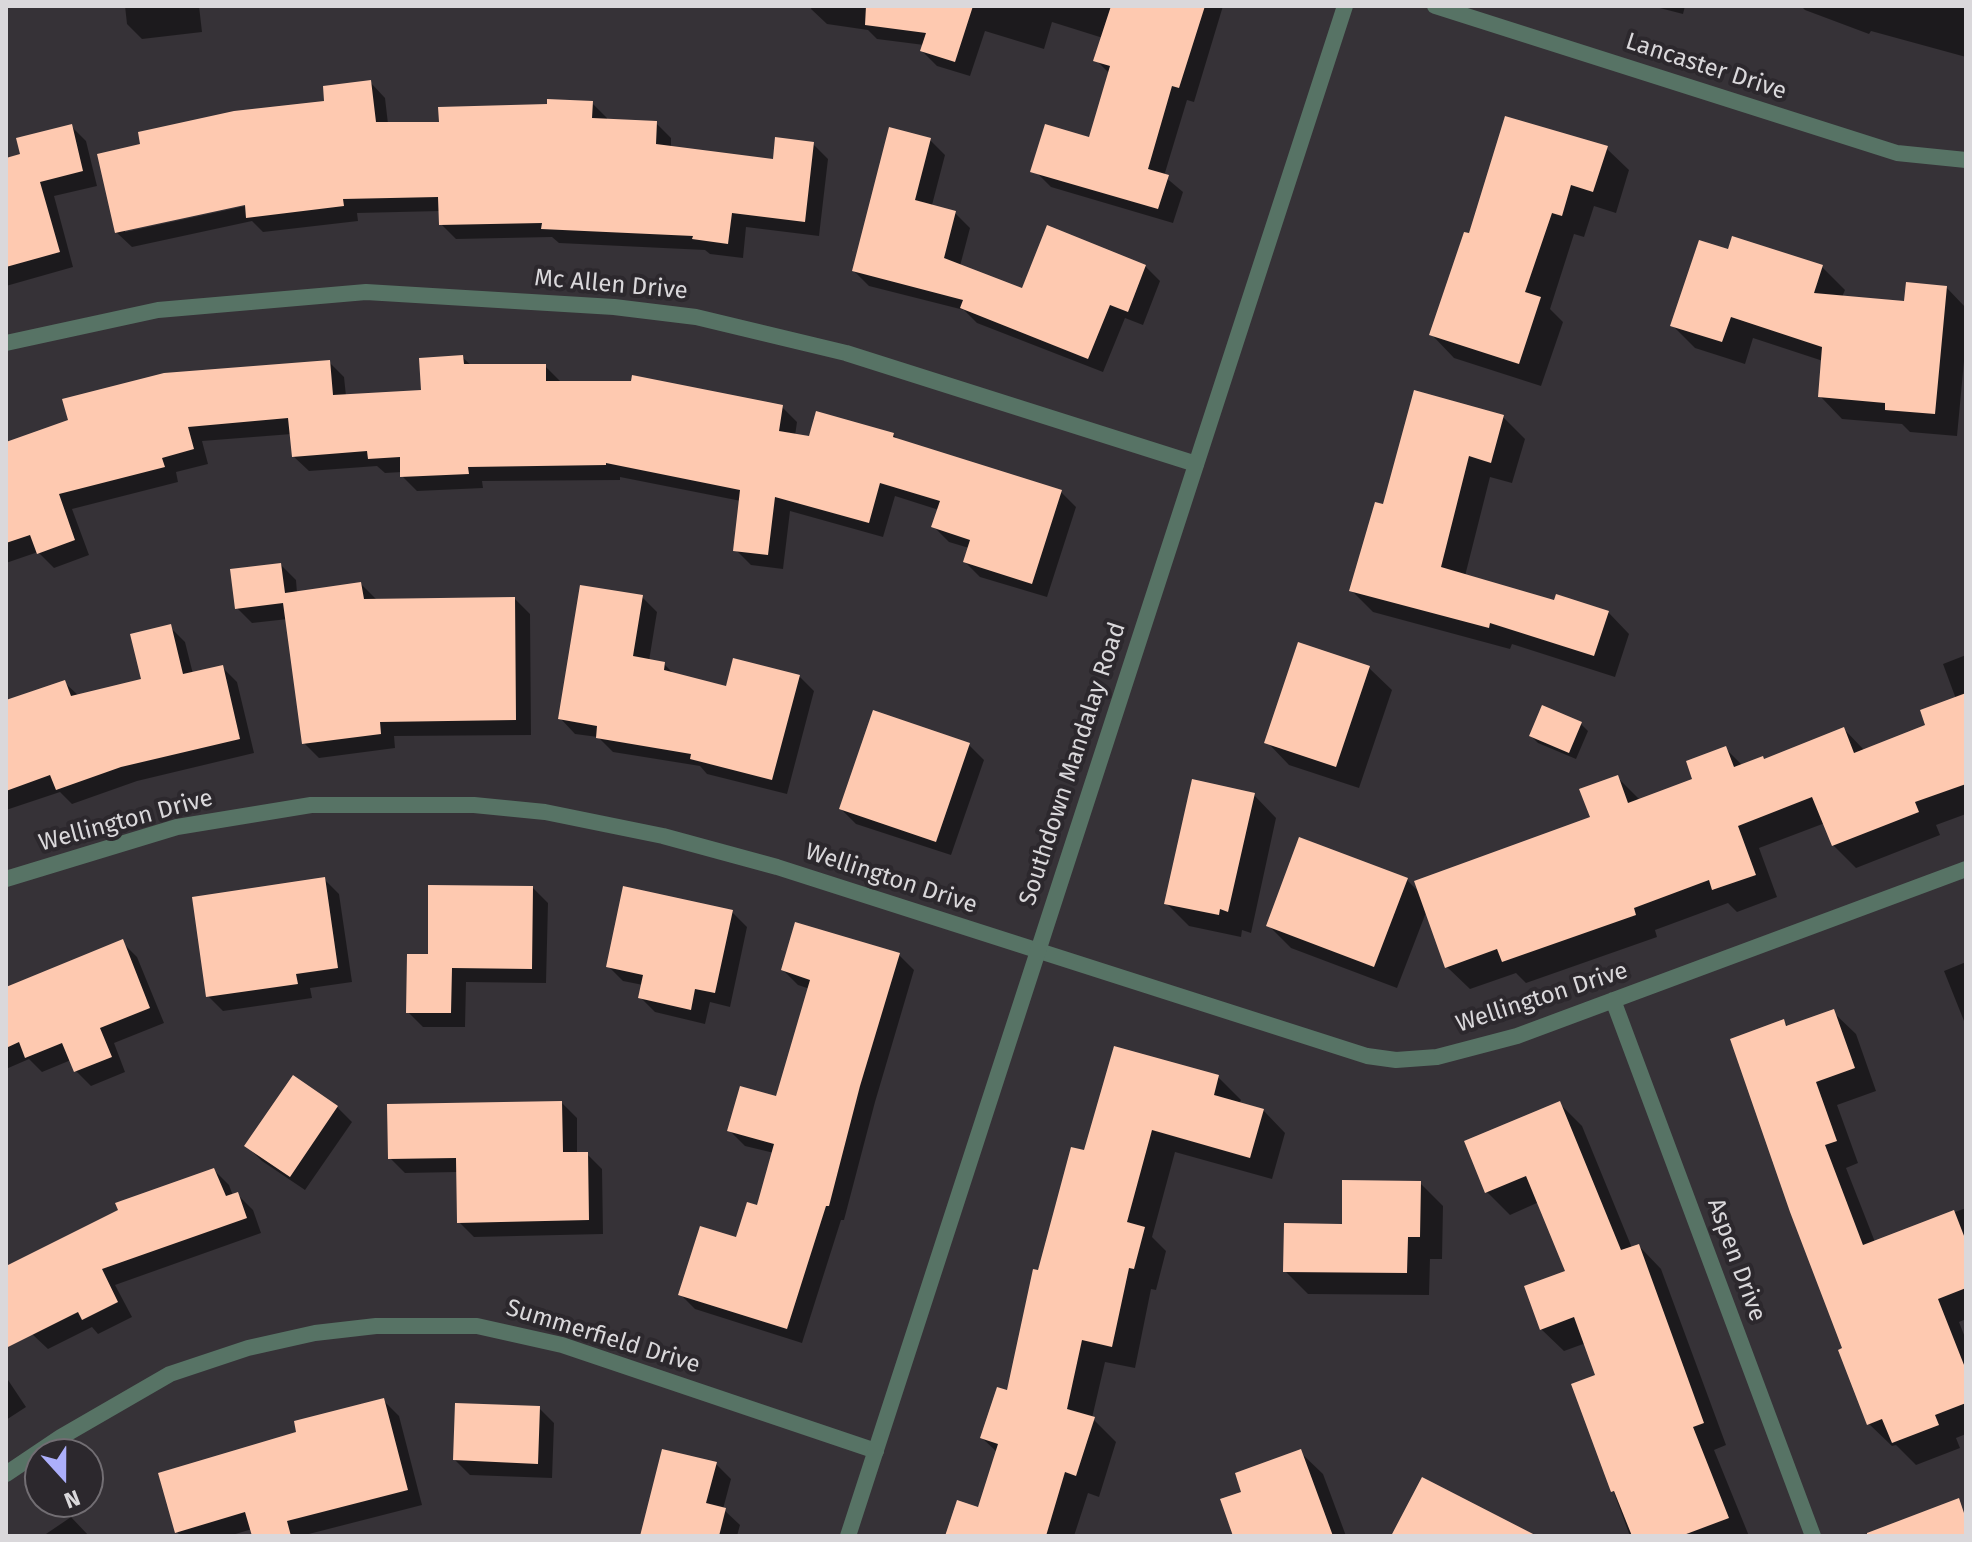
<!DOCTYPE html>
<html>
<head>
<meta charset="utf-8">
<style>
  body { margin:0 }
  #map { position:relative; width:1972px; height:1542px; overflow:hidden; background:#363237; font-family:"Fira Sans",sans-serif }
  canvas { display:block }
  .frame { position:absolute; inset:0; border:8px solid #dad8db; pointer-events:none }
  .north { position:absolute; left:24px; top:1438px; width:80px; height:80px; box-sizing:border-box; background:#2c282d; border:2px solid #726e73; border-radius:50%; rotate:159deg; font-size:22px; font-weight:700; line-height:32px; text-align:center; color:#dad8db }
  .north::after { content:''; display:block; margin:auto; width:28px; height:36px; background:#acaffb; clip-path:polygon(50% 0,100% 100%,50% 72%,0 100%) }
</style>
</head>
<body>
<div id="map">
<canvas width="1972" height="1542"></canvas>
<div class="frame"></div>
<div class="north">N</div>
</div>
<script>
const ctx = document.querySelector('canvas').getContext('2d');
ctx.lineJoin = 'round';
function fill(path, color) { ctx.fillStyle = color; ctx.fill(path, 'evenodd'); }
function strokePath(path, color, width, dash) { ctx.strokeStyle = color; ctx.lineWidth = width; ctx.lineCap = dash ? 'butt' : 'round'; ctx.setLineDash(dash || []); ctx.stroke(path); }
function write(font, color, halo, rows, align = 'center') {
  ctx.font = font + ' "Fira Sans",sans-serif'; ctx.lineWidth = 8; ctx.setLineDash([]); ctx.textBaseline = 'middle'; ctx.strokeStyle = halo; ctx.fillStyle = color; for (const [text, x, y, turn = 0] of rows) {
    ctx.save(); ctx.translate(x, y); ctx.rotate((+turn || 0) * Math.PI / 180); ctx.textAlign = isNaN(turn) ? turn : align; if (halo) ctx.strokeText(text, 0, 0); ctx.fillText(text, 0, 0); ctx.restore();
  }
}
fill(new Path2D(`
  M125 6H199L202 32 142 39 127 24Z
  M812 6H1223L1194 102 1187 100 1164 176 1183 192 1173 223 1051 187 1036 172 1091 139 1110 74 1096 60 1103 38 1052 22 1044 49 985 31 970 76 937 66 922 51 924 45 877 39 868 30 827 24 811 9Z
  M1652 6H1685L1683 14Z
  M1801 6H1966V57L1871 31 1869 34 1805 10Z
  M370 82 385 98 388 124H441L592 103 607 118V121L656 123 671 138V148L775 161 813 144 828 159 819 236 746 227 743 258 710 254 705 250 559 243 552 237 456 239 441 224V211L357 213 358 221 263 232 252 221 132 247 116 232 327 103ZM254 200 255 204 125 232V228Z
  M71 126 86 141 97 186 54 196 73 267 6 286V160L23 156Z
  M930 140 945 155 932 205 955 213 970 228 960 266 1024 291 1145 266 1160 281 1143 325 1125 318 1103 372 977 323 964 310 869 286 854 271Z
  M1606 148 1629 170 1616 213 1594 206 1584 237 1574 234 1550 309 1563 322 1541 386 1454 358 1432 335 1470 236Z
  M1729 252 1822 267 1845 290 1842 297 1906 303 1946 287 1966 308V340L1957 436 1910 432 1902 424 1842 419 1820 396 1823 361 1753 338 1745 364 1695 348 1672 325Z
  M462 357 472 366H545L560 381 782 407 797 422 795 436 811 439 893 434 899 441 1061 492 1076 507 1047 597 980 577 965 562 969 548 949 542 934 527 939 510 895 496 883 537 790 511 783 569 751 565 736 550 741 501 620 477V480L482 481 483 488 417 491 402 476V472L385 473 377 466 309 471 293 456 292 434 202 441 208 464 176 472 178 482 72 509 89 555 54 568 38 552 6 563V444L329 362 344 377 346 396 423 392Z
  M1503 417 1525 439 1512 483 1490 477 1465 576 1555 602 1608 612 1629 634 1615 677 1512 644 1510 649 1373 612 1351 590 1384 507Z
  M281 565 296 580 297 593 361 584 376 599H515L530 614 531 735 394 736 395 748 319 758 304 743 288 619 252 623 237 608Z
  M642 597 657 612 649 661 664 664 675 675 728 688 799 676 814 691 787 794 707 774 700 766 613 752 598 737 575 734 560 718Z
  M170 627 185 642 193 674 222 667 237 682 254 753 137 781 72 804 60 792 6 810V703L64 682 79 696 143 680Z
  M1966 655V814L1936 825 1940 835 1856 868 1833 845 1825 823 1759 848 1777 897 1737 912 1728 903 1655 930 1657 937 1526 983 1516 973 1470 989 1447 967 1427 910 1397 988 1291 948 1268 925 1407 880 1420 893 1592 819 1617 777 1641 801 1695 780 1726 749 1743 766 1765 761 1844 729 1865 751 1928 726 1956 699 1943 664Z
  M1369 668 1392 690 1359 788 1289 765 1267 742Z
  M1581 724 1588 731 1576 759 1538 743 1531 736Z
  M969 745 984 760 951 855 856 824 841 809Z
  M1254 795 1276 818 1251 933 1242 930 1241 937 1189 926 1166 903Z
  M324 879 339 894 352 982 310 988 312 998 223 1011 208 996Z
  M533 888 548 903 546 983 466 982 465 1027H423L408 1012 430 956Z
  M732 912 747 927 730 1007 710 1002 705 1024 655 1012 640 997 643 985 623 981 608 966Z
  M122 942 137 957 164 1023 114 1043 125 1072 91 1086 76 1071 71 1060 42 1072 29 1059 6 1069V989Z
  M899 955 914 970 875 1102 844 1220H841L802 1343 695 1309 680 1294 737 1239 759 1208 774 1153 745 1146 730 1131 777 1098 810 989 798 985 783 970Z
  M1966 962V1026L1944 971Z
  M1833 1012 1856 1034 1876 1091 1837 1105 1858 1163 1846 1168 1875 1242 1966 1208V1319L1959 1322 1966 1340V1434L1956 1438 1960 1448 1916 1465 1896 1445 1892 1446 1869 1424 1844 1349 1784 1022 1789 1027Z
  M1218 1077 1241 1100 1239 1104 1263 1110 1285 1133 1272 1179 1175 1152 1152 1237 1166 1251 1156 1290 1151 1289 1135 1368 1105 1362 1092 1418 1116 1442 1099 1497 1088 1493 1074 1536H947L979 1510 998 1453 982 1438 1009 1392 1039 1273 1085 1152Z
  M562 1103 577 1118V1154H587L602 1169 603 1234 474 1237 459 1222 458 1172 405 1173 390 1158Z
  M1560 1104 1582 1126 1632 1248 1639 1246 1661 1269 1726 1445 1714 1450 1749 1536H1630L1574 1385 1598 1377 1586 1343 1564 1351 1541 1329 1567 1272 1539 1202 1510 1215 1487 1192Z
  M337 1107 352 1122 305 1190 262 1161 247 1146Z
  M214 1170 229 1185 233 1196 238 1195 253 1210 261 1233 115 1285 132 1317 98 1334 92 1327 48 1349 32 1334 6 1281V1268L120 1211Z
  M1420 1183 1443 1206 1442 1259H1430L1429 1295 1308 1294 1285 1271 1344 1226Z
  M6 1377 26 1407 6 1420Z
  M384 1401 399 1416 422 1505 301 1536H254L252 1529 229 1536H181L177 1532 299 1434Z
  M539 1408 554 1423 552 1478 470 1475 455 1460Z
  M1300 1452 1323 1474 1346 1536H1236L1244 1493Z
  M716 1464 731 1479 723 1509 740 1525 737 1536H642Z
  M71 1517 89 1536H43Z`), '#0007');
fill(new Path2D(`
  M866 6H973L955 62 920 51 926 33 865 25Z
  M1111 6H1205L1179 88 1172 86 1148 169 1169 175 1158 209 1030 172 1045 124 1089 137 1110 66 1093 61Z
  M371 80 376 122H439L438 107 547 104V99L593 101 592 118 657 121 656 144 773 159 775 137 814 142 805 222 732 213 728 244 692 239 693 236 541 229 542 223 439 225 438 197 343 199 344 206 246 218 245 205 115 233 97 154 140 144 138 132 234 111 324 101 323 86Z
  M1505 116 1608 146 1593 192 1571 185 1562 216 1552 213 1525 292 1541 297 1519 364 1429 335 1464 232 1469 233Z
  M72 124 83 171 40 182 60 252 6 267V158L20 154 16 138Z
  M889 127 931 138 915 200 956 211 944 258 1022 288 1047 225 1146 265 1128 312 1110 305 1088 359 960 308 963 300 852 271Z
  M1732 236 1823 265 1814 293 1904 301 1906 282 1947 286 1935 414 1885 410V403L1818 397 1822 347 1731 317 1722 342 1670 326 1699 240 1728 249Z
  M463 355 464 364H546V381H631L632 375 783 405 779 431 809 436 816 411 894 433 893 437 1062 490 1032 584 963 562 970 540 931 527 940 501 880 483 869 523 775 497 768 555 733 551 740 490 606 463V465L468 467 469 474 400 477V457L368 459 367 451 292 457 288 418 188 427 194 449 162 458 165 467 59 494 75 540 37 554 30 535 6 543V442L68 420 62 399 164 373 330 360 333 395 421 390 419 358Z
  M1414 390 1504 415 1491 463 1469 456 1441 567 1554 600 1556 594 1609 611 1594 656 1490 623 1489 628 1349 591 1375 502 1383 504Z
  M281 563 285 593 361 582 364 599 515 597 516 720 380 722 381 734 302 744 283 603 235 609 230 569Z
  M580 585 643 595 633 656 665 662 664 670 726 686 733 658 800 675 772 780 690 759 691 754 596 738 597 726 558 719Z
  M171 624 183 674 223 665 240 739 121 767 56 790 50 775 6 791V700L65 680 71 696 141 679 130 634Z
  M1298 642 1370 666 1336 767 1264 743Z
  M1966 693V784L1915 802 1919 812 1832 846 1812 797 1738 826 1756 875 1712 890 1709 880 1634 908 1636 915 1502 962 1497 949 1445 968 1414 881 1590 817 1579 789 1618 775 1628 803 1692 779 1686 761 1726 746 1734 767 1763 756 1764 759 1844 727 1854 753 1925 725 1920 710Z
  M1542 705 1582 722 1569 753 1529 736Z
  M873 710 970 743 936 842 839 809Z
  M1192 779 1255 793 1228 912 1220 909 1219 915 1164 904Z
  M1299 837 1408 878 1374 967 1266 926Z
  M325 877 338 968 296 974 298 984 206 997 192 897Z
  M428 885 533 886 532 969 452 968 451 1013H406L407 954H428Z
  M623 886 733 910 715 993 695 989 691 1010 638 998 643 975 606 967Z
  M795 922 900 953 860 1086 829 1206H826L787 1329 678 1295 700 1226 736 1237 747 1202 757 1205 774 1144 727 1131 740 1086 776 1096 810 980 781 970Z
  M123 939 150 1008 100 1028 112 1057 74 1072 62 1043 25 1058 19 1042 6 1048V987Z
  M1834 1009 1855 1068 1816 1082 1837 1141 1825 1145 1863 1245 1954 1210 1966 1241V1288L1938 1299 1966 1370V1403L1935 1415 1939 1425 1892 1443 1882 1419 1867 1425 1838 1350 1842 1348 1790 1212 1730 1039 1784 1019 1786 1026Z
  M1114 1046 1219 1075 1214 1095 1264 1109 1250 1158 1152 1130 1127 1222 1145 1227 1134 1269 1129 1268 1112 1347 1082 1340 1067 1409 1095 1417 1076 1476 1065 1472 1046 1536H945L957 1500 978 1507 998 1444 980 1438 997 1387 1007 1390 1033 1269 1038 1270 1071 1147 1084 1150Z
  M293 1075 338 1106 290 1177 244 1146Z
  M562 1101 563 1152H588L589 1220 457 1223 456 1158 388 1159 387 1104Z
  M1560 1101 1621 1250 1639 1244 1704 1423 1693 1427 1729 1518 1681 1536H1632L1614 1491 1611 1492 1571 1384 1595 1375 1574 1317 1540 1330 1524 1286 1565 1271 1526 1176 1485 1193 1464 1141Z
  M214 1168 226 1196 238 1192 247 1218 102 1269 118 1302 82 1320 78 1312 6 1348V1266L118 1210 115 1203Z
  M1342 1180 1421 1181 1420 1237H1408L1407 1273 1283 1272 1284 1223 1342 1224Z
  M384 1398 408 1490 287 1521 291 1536H252L245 1512 175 1533 158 1473 296 1432 294 1421Z
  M455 1403 540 1406 538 1464 453 1460Z
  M662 1449 717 1462 706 1503 726 1508 719 1536H640Z
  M1301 1449 1333 1536H1233L1220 1499 1241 1492 1235 1473Z
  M1422 1477 1537 1536H1391Z
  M1959 1498 1966 1519V1536H1867V1533Z`), '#fec9b0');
strokePath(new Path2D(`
  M1435 6 1897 153 1966 160
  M6 343 158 310 366 292 614 307 696 317 846 353 1196 464
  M6 879 177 827 311 805H474L545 812 663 836 777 867 1367 1056 1396 1060 1437 1057 1517 1036 1966 869
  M1613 1000 1813 1536
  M6 1474 61 1437 170 1374 248 1348 315 1333 376 1326H477L562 1345 876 1451`), '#577365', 16);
strokePath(new Path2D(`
  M848 1536 1345 6`), '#577365', 16);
write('24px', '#dad8db', '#2c282d', [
  ["Lancaster Drive",1706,67,18],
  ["Mc Allen Drive",611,285,5],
  ["Southdown Mandalay Road",1073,764,-72],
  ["Wellington Drive",126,821,-15],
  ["Wellington Drive",891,879,18],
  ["Wellington Drive",1542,998,-18],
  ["Aspen Drive",1736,1260,70],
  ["Summerfield Drive",603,1337,17]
]);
</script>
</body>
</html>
